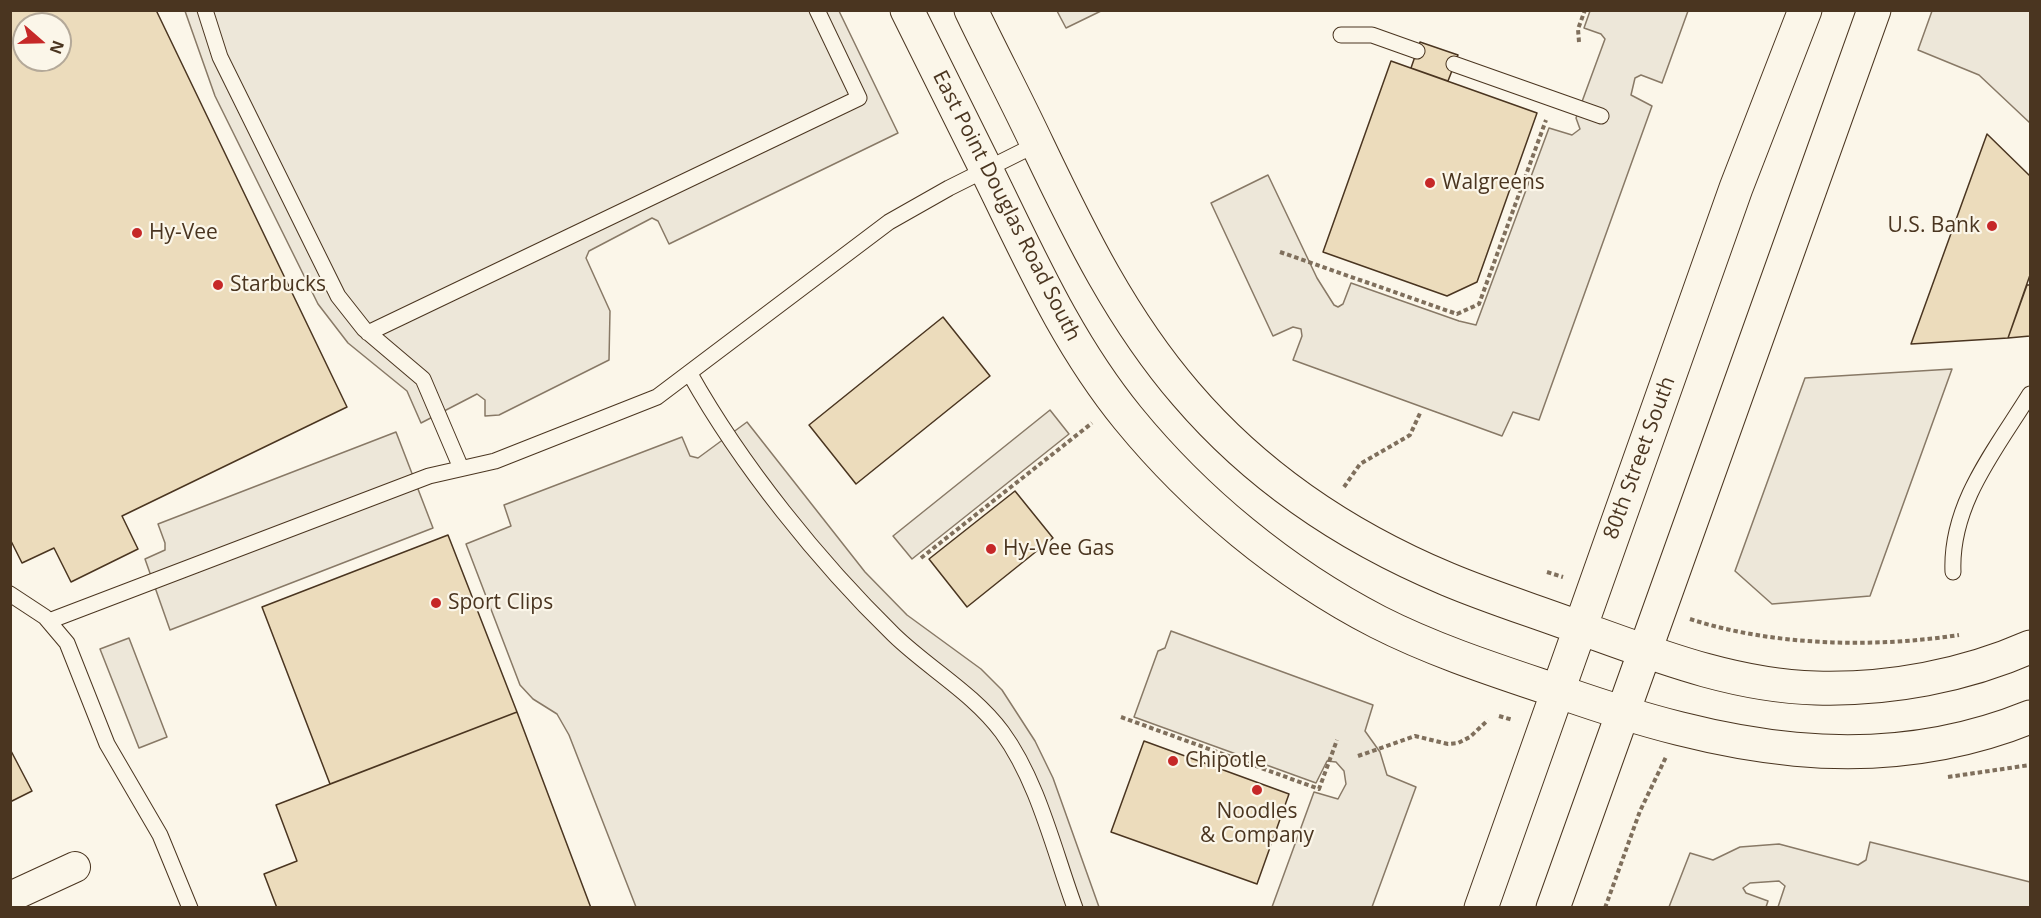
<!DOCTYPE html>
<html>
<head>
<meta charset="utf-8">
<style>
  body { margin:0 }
  #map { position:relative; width:2041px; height:918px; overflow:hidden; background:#fbf6e9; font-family:"Open Sans",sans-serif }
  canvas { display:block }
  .frame { position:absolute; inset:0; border:12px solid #4a3520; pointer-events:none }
  .north { position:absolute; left:12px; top:12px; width:60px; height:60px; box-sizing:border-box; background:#fbf6e9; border:2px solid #b4a999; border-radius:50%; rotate:110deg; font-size:16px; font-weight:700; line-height:24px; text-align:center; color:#4a3520 }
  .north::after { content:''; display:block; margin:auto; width:21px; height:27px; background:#c62828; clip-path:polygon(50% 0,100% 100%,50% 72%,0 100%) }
</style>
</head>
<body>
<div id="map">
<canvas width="2041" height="918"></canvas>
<div class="frame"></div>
<div class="north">N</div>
</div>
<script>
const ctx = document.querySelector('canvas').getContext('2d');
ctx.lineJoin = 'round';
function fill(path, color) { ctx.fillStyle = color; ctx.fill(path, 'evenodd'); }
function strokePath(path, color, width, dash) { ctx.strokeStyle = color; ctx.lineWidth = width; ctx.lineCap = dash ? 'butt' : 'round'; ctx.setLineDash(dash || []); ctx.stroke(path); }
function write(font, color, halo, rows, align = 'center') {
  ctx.font = font + ' "Open Sans",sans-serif'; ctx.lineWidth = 4.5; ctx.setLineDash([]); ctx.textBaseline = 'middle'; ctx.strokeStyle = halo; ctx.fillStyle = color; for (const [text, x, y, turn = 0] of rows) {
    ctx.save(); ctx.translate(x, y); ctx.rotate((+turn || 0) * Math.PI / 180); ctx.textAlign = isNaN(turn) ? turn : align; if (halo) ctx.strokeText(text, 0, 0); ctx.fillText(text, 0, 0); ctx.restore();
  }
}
const parking = new Path2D(`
  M185 11H839L898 133 669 244 658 221 652 218 589 251 586 258 610 311 609 360 499 415 485 416V400L477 394 421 423 407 391 348 343 318 304 215 96Z
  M1057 11H1101L1066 28Z
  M1590 11H1688L1662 83 1641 75 1635 78 1631 95 1652 106 1539 420 1513 412 1502 436 1293 360 1302 336 1301 329 1293 327 1273 336 1211 203 1268 175 1317 278 1334 305 1338 307 1343 304 1351 283 1459 321 1476 325 1549 128 1572 135 1580 129 1576 118 1605 39 1601 34 1584 28Z
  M1932 11H2030V123L1979 75 1918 50Z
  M1952 369 1870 596 1772 604 1735 571 1805 378Z
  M1050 410 1069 434 912 559 893 536Z
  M747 422 865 572 907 615 981 669 1002 690 1035 741 1053 778 1099 907H636L569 735 557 714 533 699 520 685 466 544 511 526 504 505 682 437 690 456 698 458Z
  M396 432 433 528 170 630 145 559 165 550V543L158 524Z
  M1171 631 1373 705 1365 731 1380 752 1387 775 1416 787 1372 907H1272L1314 792 1338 799 1346 784 1344 771 1336 762 1327 761 1316 783 1134 717 1158 651 1165 648Z
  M129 638 167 737 139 748 100 649Z
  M1870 842 2030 882V907H1778L1785 886 1779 881 1750 883 1743 888 1746 893 1768 901 1766 907H1669L1690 853 1713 860 1740 847 1779 844 1858 865 1866 860Z`);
fill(parking, '#ede7d9');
strokePath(parking, '#887966', 1.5);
const building = new Path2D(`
  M10 10H156L347 407 122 516 138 549 71 582 54 548 22 563 10 539ZM24 24H60V60H24Z
  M1420 42 1458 55 1448 81 1411 68Z
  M1391 61 1537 113 1477 282 1447 296 1323 252Z
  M1987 134 2030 176V275L2008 338 1911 344Z
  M2027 285H2030V336L2008 338Z
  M943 317 990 376 856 484 809 425Z
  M1015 491 1053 538 967 607 929 559Z
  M448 535 517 712 330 784 262 607Z
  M517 712 591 908H277L264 874 297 861 276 805Z
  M1144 741 1289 794 1257 884 1111 832Z
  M10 749 32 791 10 802Z`);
fill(building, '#ecdcbc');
strokePath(building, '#4a3520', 1.5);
const lane = new Path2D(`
  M205 10 220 57 338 296 364 329 423 379 461 468
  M1341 35H1372L1417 51
  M1454 64 1601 116
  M368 333 859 98 817 10
  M690 374C741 465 819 562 894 635 928 668 973 693 1002 732 1038 781 1054 851 1075 908
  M1953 572C1950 504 1996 449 2030 394
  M10 594 45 617 67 643 107 744 160 835 190 908
  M49 621 429 476 495 461 657 397 889 222 949 188 1037 144`);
const street = new Path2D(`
  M10 897 75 867`);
const secondary = new Path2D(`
  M907 10C933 63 960 116 986 169 1029 256 1066 342 1128 418 1195 500 1283 573 1378 622 1437 652 1501 672 1563 693 1718 747 1872 781 2030 717
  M971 10C993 56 1017 101 1038 146 1080 234 1122 320 1186 394 1257 477 1347 537 1447 579 1492 598 1538 612 1583 629 1658 656 1735 686 1816 688 1889 690 1964 676 2030 647
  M1481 908 1736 188 1805 10
  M1553 908 1874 10`);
strokePath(lane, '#4a3520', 17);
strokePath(street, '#4a3520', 32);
strokePath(secondary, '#4a3520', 35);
strokePath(new Path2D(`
  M1579 42 1578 29 1585 10
  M1280 252 1457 314 1479 304 1546 120
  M1344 487 1360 464 1410 435 1421 411
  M921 558 1092 423
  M1547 572 1563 577
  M1690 619C1773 646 1873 648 1959 635
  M1499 716 1513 720
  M1121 717 1319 789 1337 740
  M1358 756 1415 736 1448 744 1458 743 1470 737 1488 720
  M1948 777 2030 765
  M1605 908 1640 811 1666 757`), '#7f6f5c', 4, [4.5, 3]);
strokePath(lane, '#fbf6e9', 15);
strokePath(street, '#fbf6e9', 30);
strokePath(secondary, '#fbf6e9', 33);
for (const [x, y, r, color] of [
  [1430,183,6,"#c62828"],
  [1992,226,6,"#c62828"],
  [137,233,6,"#c62828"],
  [218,285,6,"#c62828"],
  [991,549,6,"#c62828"],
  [436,603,6,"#c62828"],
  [1173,761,6,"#c62828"],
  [1257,790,6,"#c62828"]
]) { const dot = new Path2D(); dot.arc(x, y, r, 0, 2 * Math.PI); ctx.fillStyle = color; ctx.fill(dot); strokePath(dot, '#fbf6e9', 2); }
write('21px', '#4a3520', '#fbf6e9', [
  ["Walgreens",1442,183],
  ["U.S. Bank",1980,226,"right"],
  ["Hy-Vee",149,233],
  ["Starbucks",230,285],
  ["Hy-Vee Gas",1003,549],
  ["Sport Clips",448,603],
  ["Chipotle",1185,761],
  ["Noodles",1257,812,"center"],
  ["& Company",1257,836,"center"]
], 'left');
write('21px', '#4a3520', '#fbf6e9', [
  ["East Point Douglas Road South",1006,206,63],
  ["80th Street South",1640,458,-70]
]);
</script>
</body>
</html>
